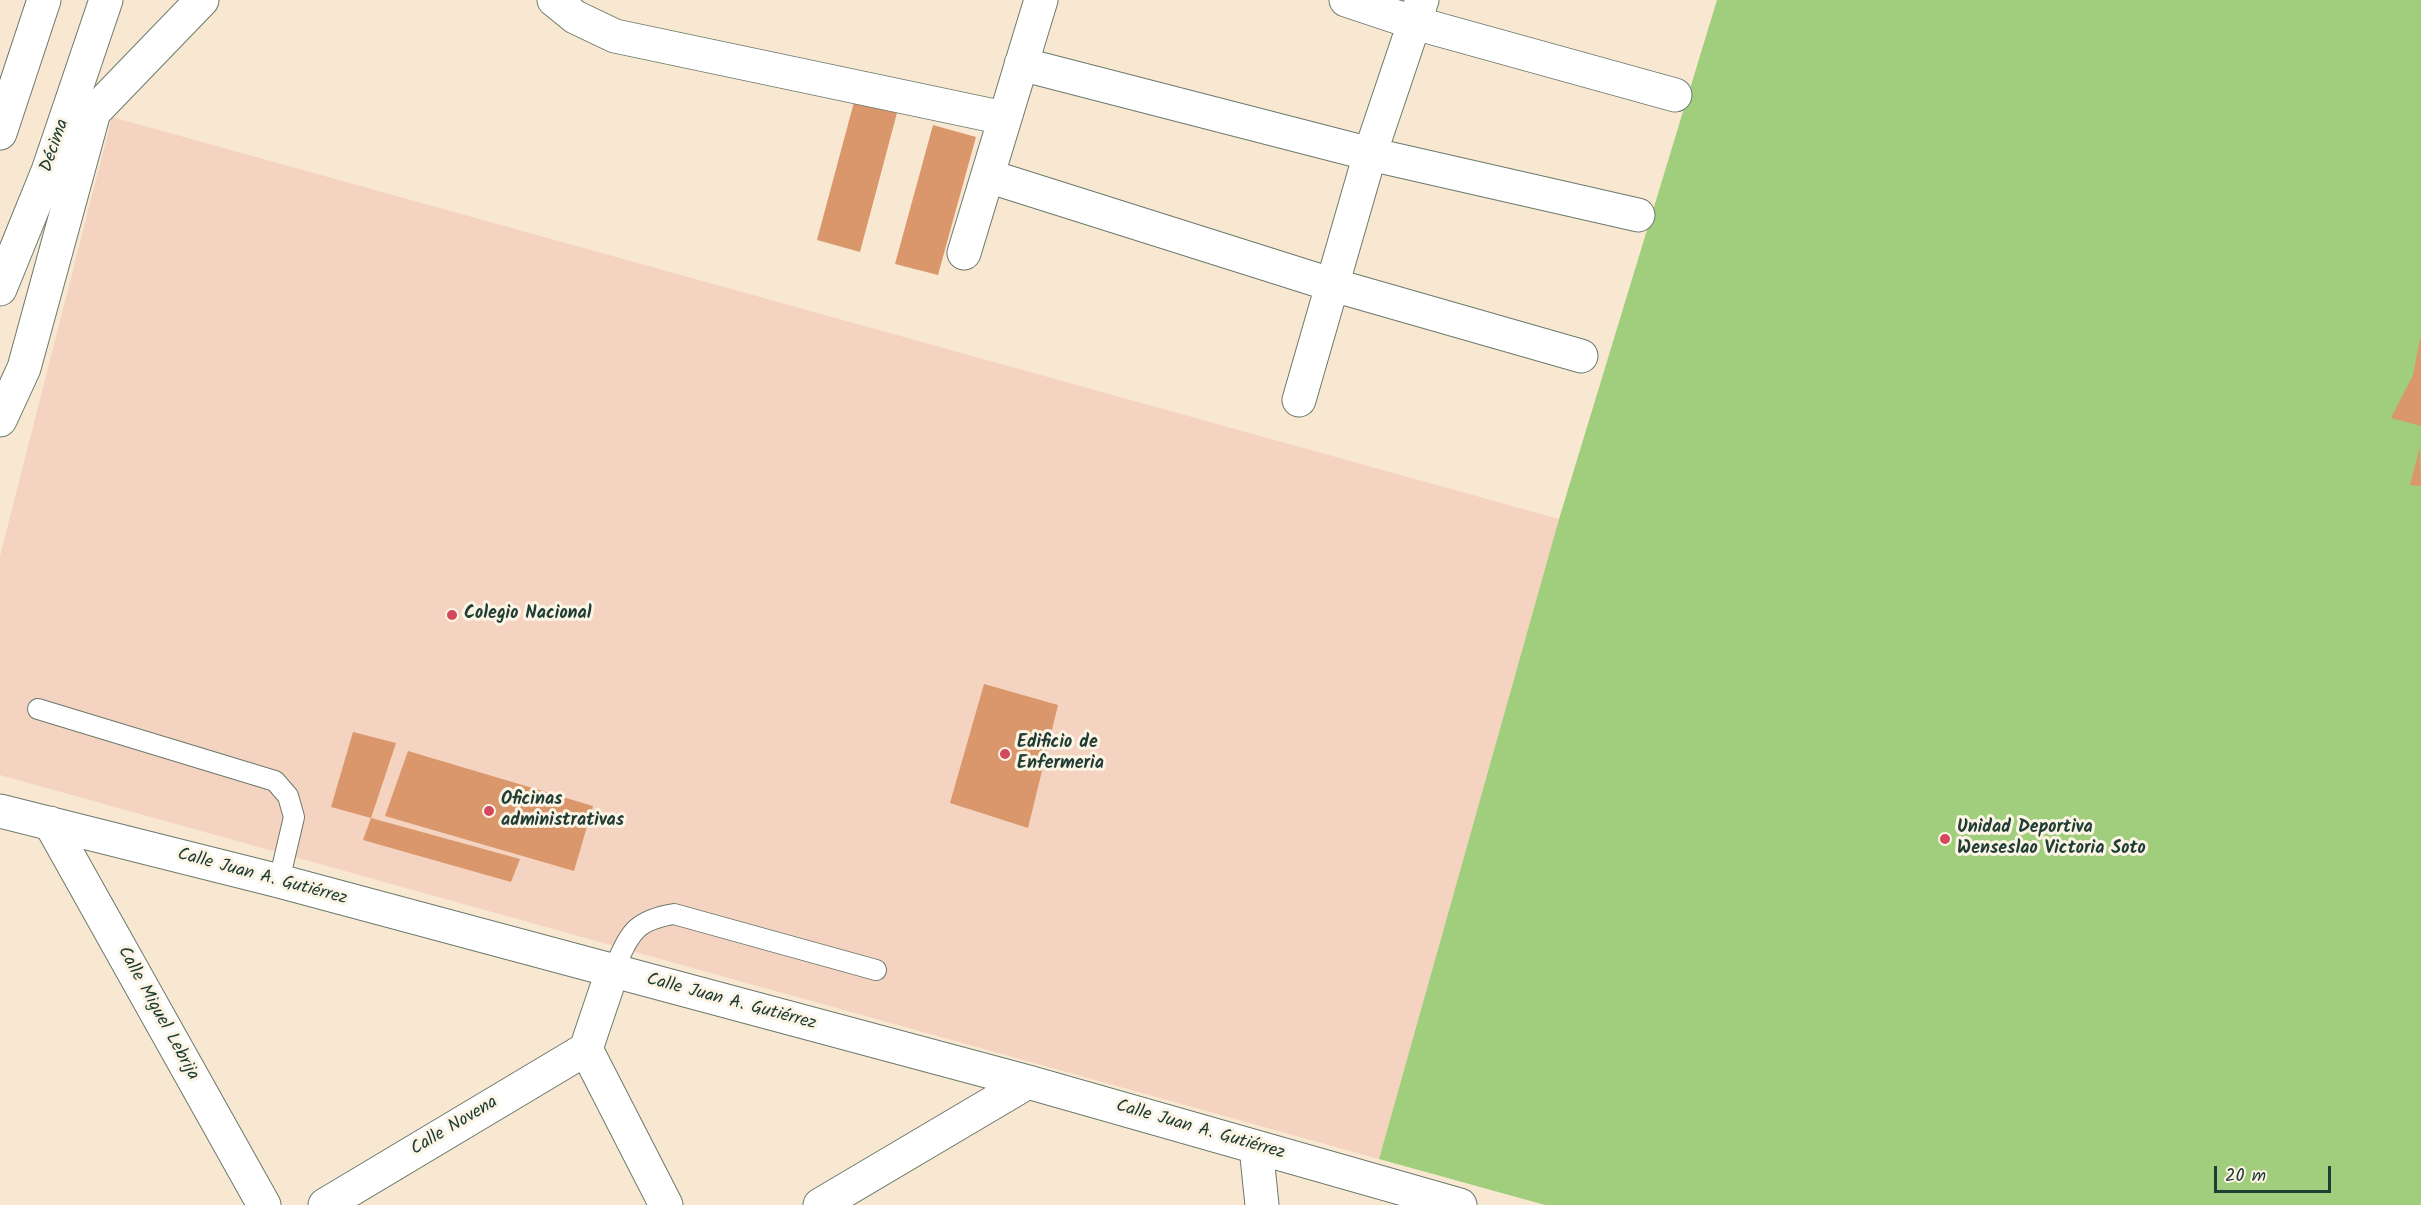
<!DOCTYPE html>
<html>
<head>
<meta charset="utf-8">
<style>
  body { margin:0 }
  #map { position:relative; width:2421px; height:1205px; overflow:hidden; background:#f8e8d2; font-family:Kalam,sans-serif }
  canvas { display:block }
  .scale { position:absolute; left:2214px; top:1166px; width:117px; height:27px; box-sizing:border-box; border:3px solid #1f3d34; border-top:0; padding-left:8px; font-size:18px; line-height:21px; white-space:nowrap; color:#1f3d34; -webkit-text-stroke:4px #fcf5e5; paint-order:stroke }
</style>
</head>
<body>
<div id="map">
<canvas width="2421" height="1205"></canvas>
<div class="scale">20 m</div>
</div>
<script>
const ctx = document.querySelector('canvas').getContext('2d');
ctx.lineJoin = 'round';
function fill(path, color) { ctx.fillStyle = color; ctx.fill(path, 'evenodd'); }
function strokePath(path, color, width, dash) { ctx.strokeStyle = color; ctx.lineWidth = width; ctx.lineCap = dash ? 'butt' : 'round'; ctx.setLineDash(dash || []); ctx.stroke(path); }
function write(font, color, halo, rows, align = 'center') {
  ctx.font = font + ' Kalam,sans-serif'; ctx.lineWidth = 6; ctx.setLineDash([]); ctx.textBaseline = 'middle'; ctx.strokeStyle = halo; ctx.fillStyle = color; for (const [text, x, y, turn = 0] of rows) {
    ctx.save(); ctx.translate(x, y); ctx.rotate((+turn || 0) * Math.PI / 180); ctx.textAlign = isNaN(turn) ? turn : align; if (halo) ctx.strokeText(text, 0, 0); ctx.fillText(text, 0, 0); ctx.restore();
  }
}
fill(new Path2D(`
  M112 117 1559 519 1379 1159 0 775V556Z`), '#f4d3c0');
fill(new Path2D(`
  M1717 0H2421V1205H1545L1379 1159 1559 519Z`), '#a0ce7c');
fill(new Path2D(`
  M854 102 897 113 860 252 817 240Z
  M933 125 976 137 938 275 895 264Z
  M2420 338H2421V426L2391 418 2413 375Z
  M2420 447 2421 486 2410 485Z
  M984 684 1058 705 1028 828 950 803Z
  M353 732 396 743 371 818 520 859 511 882 363 840 371 818 331 807Z
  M408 751 593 806 574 871 385 816Z`), '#d9976b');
const lane = new Path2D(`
  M38 709 275 781 288 796 294 817 279 881
  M612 972C630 936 631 921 674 914L876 970`);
const street = new Path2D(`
  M554 0 575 17 615 36 1004 118
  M1346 0 1415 23 1675 95
  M1021 64 1370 154 1638 215
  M988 176 1333 285 1581 356
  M964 253 1041 0
  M1299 400 1370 154 1422 0
  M0 420 24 368 94 112 202 0
  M0 811 279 881 1028 1082 1460 1205
  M50 823 264 1205
  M612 972 586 1049 666 1205
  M1256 1147 1262 1205
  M325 1205 586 1049
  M820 1205 1028 1082`);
const secondary = new Path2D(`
  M0 133 44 0
  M0 289 48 171 106 0`);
strokePath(lane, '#6b796b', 22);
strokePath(street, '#6b796b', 35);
strokePath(secondary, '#6b796b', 35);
strokePath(lane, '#fff', 20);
strokePath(street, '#fff', 33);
strokePath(secondary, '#fff', 33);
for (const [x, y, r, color] of [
  [452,615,6,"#d1495b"],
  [1005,754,6,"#d1495b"],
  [489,811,6,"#d1495b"],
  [1945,839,6,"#d1495b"]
]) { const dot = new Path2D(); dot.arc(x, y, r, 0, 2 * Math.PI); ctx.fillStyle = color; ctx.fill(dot); strokePath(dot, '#fcf5e5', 2); }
write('18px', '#1f3d34', '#fcf5e5', [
  ["Décima",56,146,-71],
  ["Calle Juan A. Gutiérrez",262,878,15],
  ["Calle Juan A. Gutiérrez",731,1003,15],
  ["Calle Miguel Lebrija",157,1014,61],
  ["Calle Novena",455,1127,-31],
  ["Calle Juan A. Gutiérrez",1200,1131,16]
]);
write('bold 18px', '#1f3d34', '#fcf5e5', [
  ["Colegio Nacional",464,615],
  ["Edificio de",1017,744],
  ["Enfermeria",1017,765],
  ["Oficinas",501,801],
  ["administrativas",501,822],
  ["Unidad Deportiva",1957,829],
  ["Wenseslao Victoria Soto",1957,850]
], 'left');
</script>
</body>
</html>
